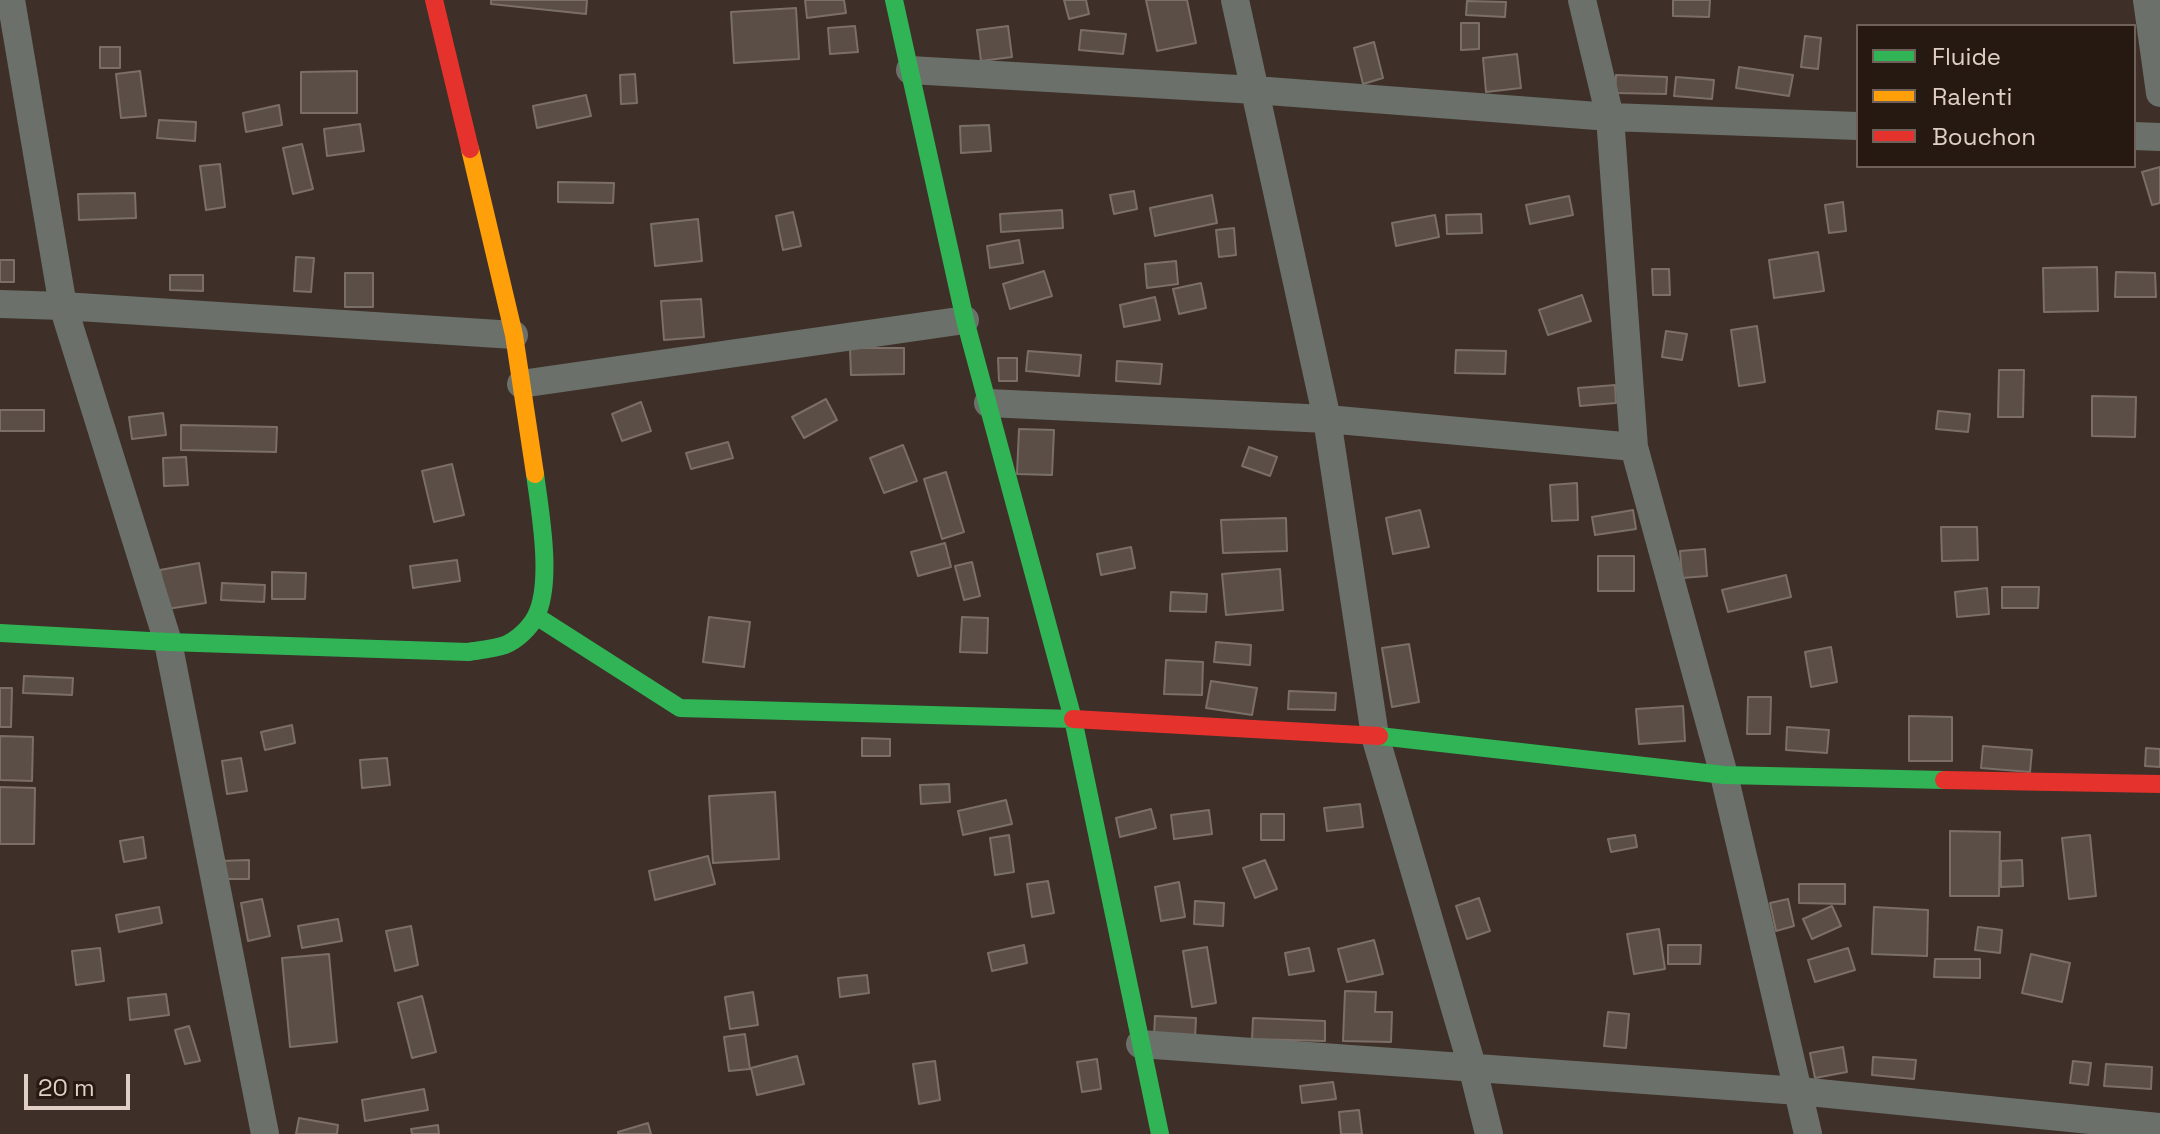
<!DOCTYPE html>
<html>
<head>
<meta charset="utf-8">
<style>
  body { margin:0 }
  #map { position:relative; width:2160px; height:1134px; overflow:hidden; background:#3e3028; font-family:"Space Grotesk",sans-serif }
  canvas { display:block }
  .legend { position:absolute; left:1856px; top:24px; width:280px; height:144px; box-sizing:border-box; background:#251912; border:2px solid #70625a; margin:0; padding:10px 14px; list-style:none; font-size:24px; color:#e1cfc6 }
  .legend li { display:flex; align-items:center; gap:16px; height:40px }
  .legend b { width:40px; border:2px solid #70625a }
  .scale { position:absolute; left:24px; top:1074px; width:106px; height:36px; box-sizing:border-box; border:4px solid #e1cfc6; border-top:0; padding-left:10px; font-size:24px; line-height:28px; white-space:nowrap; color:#e1cfc6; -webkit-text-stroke:6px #251912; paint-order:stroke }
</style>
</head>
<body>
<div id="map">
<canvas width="2160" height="1134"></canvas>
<ul class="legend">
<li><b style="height:10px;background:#30b455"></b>Fluide</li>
<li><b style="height:10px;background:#ff9f0a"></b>Ralenti</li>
<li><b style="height:10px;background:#e5322d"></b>Bouchon</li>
</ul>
<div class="scale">20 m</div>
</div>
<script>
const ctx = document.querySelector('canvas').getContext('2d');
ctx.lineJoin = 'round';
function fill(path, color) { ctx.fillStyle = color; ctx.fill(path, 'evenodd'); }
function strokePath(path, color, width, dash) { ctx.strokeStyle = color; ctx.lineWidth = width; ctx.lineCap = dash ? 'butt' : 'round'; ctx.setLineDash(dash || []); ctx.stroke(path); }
const building = new Path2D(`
  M491 0H587L586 14 491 4Z
  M805 0H844L846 13 807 18Z
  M1064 0H1086L1089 14 1069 19Z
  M1146 0H1187L1196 43 1157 51Z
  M1673 0H1710L1709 17 1673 16Z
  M1467 1 1506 2 1505 17 1466 15Z
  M796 8 799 59 734 63 731 12Z
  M1461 23H1479V49L1461 50Z
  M855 26 858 52 830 54 828 28Z
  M1008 26 1012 57 981 61 977 30Z
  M1081 30 1126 34 1123 54 1079 50Z
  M1805 36 1821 38 1818 69 1801 67Z
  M1374 42 1383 78 1363 84 1354 48Z
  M100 47H120V68H100Z
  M1517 54 1521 88 1486 92 1483 58Z
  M1739 67 1793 75 1789 96 1736 88Z
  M140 71 146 116 121 118 116 74Z
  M357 71V113H301V72Z
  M635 74 637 103 621 104 620 75Z
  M1616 75 1667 77 1666 94 1615 93Z
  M1676 77 1714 80 1712 99 1674 96Z
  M586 95 591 116 537 128 533 106Z
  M279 105 282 125 246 132 243 113Z
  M159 120 196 122 195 141 157 138Z
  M360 124 364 151 327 156 324 129Z
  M989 125 991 151 961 153 960 126Z
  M302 144 313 189 293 194 283 148Z
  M220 164 225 207 206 210 200 166Z
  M2160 167V203L2152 205 2142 172Z
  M558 182 614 183 613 203 558 202Z
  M1134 191 1137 209 1114 214 1110 195Z
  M135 193 136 218 79 220 78 194Z
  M1212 195 1217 223 1155 236 1150 208Z
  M1569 196 1573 215 1530 224 1526 205Z
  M1843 202 1846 231 1829 233 1825 205Z
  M1062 210 1063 228 1001 232 1000 214Z
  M793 212 801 246 783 250 776 216Z
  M1481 214 1482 233 1447 234 1446 215Z
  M1435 215 1439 237 1396 246 1392 223Z
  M698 219 702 261 655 266 651 224Z
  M1234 228 1236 255 1219 257 1216 230Z
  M1019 240 1023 263 990 268 987 246Z
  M1818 252 1824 291 1774 298 1769 260Z
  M296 257 314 258 311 292 294 291Z
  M0 260H14V282H0Z
  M1176 261 1178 284 1147 288 1145 264Z
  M2097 267 2098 311 2044 312 2043 268Z
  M1652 269H1669L1670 295H1653Z
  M1044 271 1052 296 1010 309 1003 284Z
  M2116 272 2155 273 2156 297H2115Z
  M345 273H373V307H345Z
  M170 275H203V291L170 290Z
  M1201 283 1206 308 1179 314 1173 289Z
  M1582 295 1591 321 1548 335 1539 310Z
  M1155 297 1160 320 1124 327 1120 305Z
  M701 299 704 337 664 340 661 301Z
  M1757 326 1765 382 1739 386 1731 330Z
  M1666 331 1687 334 1682 360 1662 357Z
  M850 348H904V374L851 375Z
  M1456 350 1506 351 1505 374 1455 373Z
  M1028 351 1081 355 1079 376 1026 371Z
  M998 358H1017V381H999Z
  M1117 361 1162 364 1160 384 1116 381Z
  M1999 370H2024L2023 417H1998Z
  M1615 385 1616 403 1580 406 1578 388Z
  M2092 396 2136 397 2135 437 2092 436Z
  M826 399 837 420 804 438 792 417Z
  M641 402 651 431 622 441 612 414Z
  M0 410H44V431H0Z
  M1938 411 1970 414 1968 432 1936 429Z
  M163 413 166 435 132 439 129 417Z
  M181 425 277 427 276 452 181 450Z
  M1019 429 1054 430 1052 475 1017 474Z
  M728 442 733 458 691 469 686 453Z
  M903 445 917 481 884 493 870 458Z
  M1249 447 1277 457 1270 476 1242 466Z
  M186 457 188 485 164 486 163 458Z
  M452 464 464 515 434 522 422 471Z
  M946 472 964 532 942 539 924 479Z
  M1577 483 1578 520 1552 521 1550 485Z
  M1420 510 1429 547 1393 554 1386 518Z
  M1633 510 1636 529 1595 535 1592 517Z
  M1286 518 1287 551 1223 553 1221 520Z
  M1941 527H1977L1978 560 1942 561Z
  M945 543 951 567 918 576 911 552Z
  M1131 547 1135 568 1101 575 1097 554Z
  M1705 549 1707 576 1682 578 1680 551Z
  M1598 556H1634V591H1598Z
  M457 560 460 581 413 588 410 566Z
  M972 562 980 596 964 600 955 566Z
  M199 563 206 603 167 609 160 570Z
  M1280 569 1283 610 1226 615 1222 574Z
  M272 572 306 573 305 599H272Z
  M1786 575 1791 597 1728 612 1722 590Z
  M222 583 265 585 264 602 221 600Z
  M2002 587H2039L2038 608H2002Z
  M1987 588 1989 614 1957 617 1955 592Z
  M1171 592 1207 594 1206 612 1170 611Z
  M709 617 750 622 744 667 703 662Z
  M962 617 988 618 987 653 960 652Z
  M1216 642 1251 645 1250 665 1214 662Z
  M1409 644 1419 702 1392 707 1382 648Z
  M1831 647 1837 682 1811 687 1805 652Z
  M1166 660 1203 662 1202 695 1164 694Z
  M24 676 73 678 72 695 23 693Z
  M1211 681 1257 688 1252 715 1206 708Z
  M0 688H12L11 727H0Z
  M1289 691 1336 693 1335 710 1288 709Z
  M1748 697H1771L1770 734H1747Z
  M1683 706 1685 741 1639 744 1636 709Z
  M1909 716 1952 717V761H1909Z
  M292 725 295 743 265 750 261 732Z
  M1787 727 1829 730 1827 753 1786 750Z
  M0 736 33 737 32 781 0 780Z
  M862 738 890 739V756H862Z
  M1983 746 2032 750 2030 772 1981 768Z
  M2146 748 2160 749V767L2145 766Z
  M241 758 247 791 227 794 222 761Z
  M387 758 390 785 362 788 360 760Z
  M949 784 950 802 921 804 920 785Z
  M0 787 35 788 34 844H0Z
  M775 792 779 859 713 863 709 796Z
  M1006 800 1012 824 963 835 958 811Z
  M1360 804 1363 827 1327 831 1324 808Z
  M1151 809 1156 828 1120 837 1116 818Z
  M1209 810 1212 834 1174 839 1171 815Z
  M1261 814H1284V840H1261Z
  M1950 831 2000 832 1999 896H1950Z
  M1009 835 1014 872 995 875 990 838Z
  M1635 835 1637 847 1611 852 1608 839Z
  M2090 835 2096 896 2069 899 2062 838Z
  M143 837 146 858 124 862 120 841Z
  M708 856 715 884 655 900 649 871Z
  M249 860V879H220V861Z
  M1265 860 1277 889 1255 898 1243 868Z
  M2022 860 2023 886 2001 887V861Z
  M1048 881 1054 913 1032 917 1027 884Z
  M1179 882 1185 917 1161 921 1155 887Z
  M1799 884H1845V904L1799 903Z
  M1479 898 1490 931 1467 939 1456 906Z
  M262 899 270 936 248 941 241 903Z
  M1788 899 1794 926 1776 931 1770 903Z
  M1195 901 1224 903 1223 926 1194 924Z
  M1832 906 1841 926 1812 939 1803 919Z
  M159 907 162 923 119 932 116 915Z
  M1874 907 1928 910 1927 956 1872 954Z
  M338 919 342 941 302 948 298 926Z
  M411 926 418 965 395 971 386 931Z
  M1978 927 2002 930 2000 953 1975 950Z
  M1659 929 1665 969 1634 974 1627 934Z
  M1374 940 1383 974 1347 982 1338 949Z
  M1024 945 1027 963 992 971 988 953Z
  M1668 945H1701L1700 964H1668Z
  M1207 947 1216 1003 1192 1007 1183 951Z
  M100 948 104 981 76 985 72 951Z
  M1309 948 1314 971 1289 975 1285 953Z
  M1848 948 1855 970 1815 982 1808 960Z
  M329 954 337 1042 290 1047 282 958Z
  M2031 954 2070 963 2062 1002 2022 993Z
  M1935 959H1980V978L1934 977Z
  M867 975 869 993 840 997 838 978Z
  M1345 991 1376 992 1375 1012H1392L1391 1042 1343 1041Z
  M753 992 758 1025 730 1029 725 997Z
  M166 994 169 1015 130 1020 128 998Z
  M422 996 436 1052 412 1058 398 1003Z
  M1608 1012 1629 1014 1626 1048 1604 1046Z
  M1155 1016 1196 1018 1195 1038 1154 1036Z
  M1253 1018 1325 1021V1041L1252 1039Z
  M189 1026 200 1061 185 1064 175 1030Z
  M745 1034 750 1069 729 1071 724 1037Z
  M1843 1047 1847 1072 1815 1078 1810 1053Z
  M797 1056 804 1084 757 1095 751 1068Z
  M1873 1057 1916 1060 1914 1079 1872 1075Z
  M1097 1059 1101 1089 1082 1092 1077 1062Z
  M935 1061 940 1100 919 1104 913 1064Z
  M2073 1061 2091 1063 2088 1085 2070 1083Z
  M2106 1064 2152 1067 2151 1089 2104 1086Z
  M1333 1082 1336 1099 1302 1103 1300 1086Z
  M424 1089 428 1110 365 1121 362 1100Z
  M1359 1110 1362 1134H1341L1339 1112Z
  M299 1118 338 1125 337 1134H296Z
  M648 1123 651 1134H618V1132Z
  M438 1125 439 1134H412L411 1129Z`);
fill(building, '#5a4e47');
strokePath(building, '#7b6f68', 2);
strokePath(new Path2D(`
  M11 0 63 306 168 642 265 1134
  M1235 0 1327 419 1375 736 1472 1066 1489 1134
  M1582 0 1610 117 1634 447 1724 775 1808 1134
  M2147 0 2160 93
  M910 70 1255 90 1610 117 1858 126
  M2134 136 2160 137
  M0 304 63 306 514 335
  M521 384 965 320
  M988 403 1327 419 1634 447
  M1140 1044 1799 1091 2160 1127`), '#6b706a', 28);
strokePath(new Path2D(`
  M894 0 965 320 1073 719 1160 1134
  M536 616 680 708 1073 719
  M0 633 168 642 468 652C480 650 494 649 505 645 517 640 530 628 536 616 553 582 540 511 535 474
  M1379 736 1724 775 1944 780`), '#30b455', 18);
strokePath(new Path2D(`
  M470 149 514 335 535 474`), '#ff9f0a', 18);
strokePath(new Path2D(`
  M434 0 470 149
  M1073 719 1379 736
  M1944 780 2160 784`), '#e5322d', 18);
</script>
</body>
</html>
